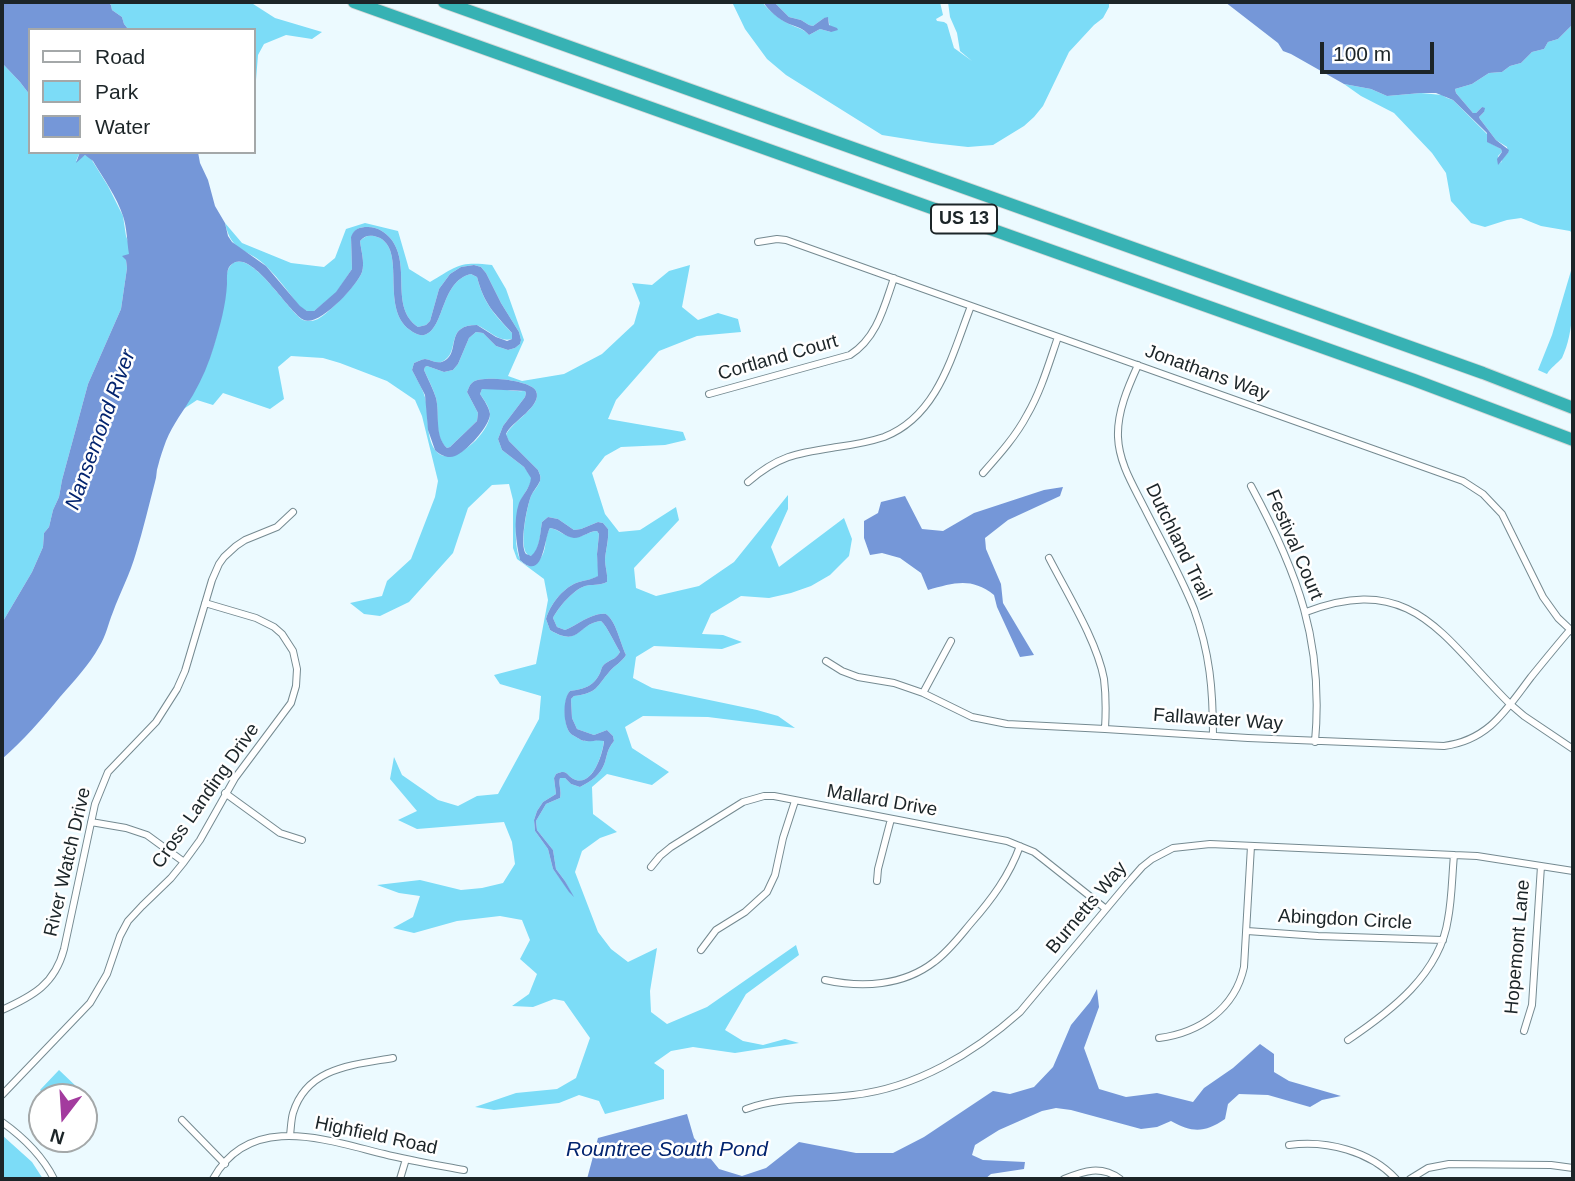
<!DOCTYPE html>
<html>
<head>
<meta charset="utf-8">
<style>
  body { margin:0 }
  #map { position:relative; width:1575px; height:1181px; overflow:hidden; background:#ecfaff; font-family:Arial,sans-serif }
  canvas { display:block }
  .frame { position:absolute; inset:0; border:4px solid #1c2528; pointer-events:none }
  .legend { position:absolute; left:28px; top:28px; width:228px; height:126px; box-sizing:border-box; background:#fff; border:2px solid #a4a8a9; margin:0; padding:9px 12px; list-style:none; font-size:21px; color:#1c2528 }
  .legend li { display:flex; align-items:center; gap:14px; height:35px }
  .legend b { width:35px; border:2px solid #a4a8a9 }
  .north { position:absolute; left:28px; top:1083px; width:70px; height:70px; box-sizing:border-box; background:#fff; border:2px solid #a4a8a9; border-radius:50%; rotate:197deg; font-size:19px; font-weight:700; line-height:28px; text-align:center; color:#1c2528 }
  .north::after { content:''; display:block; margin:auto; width:24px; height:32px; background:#a33b9e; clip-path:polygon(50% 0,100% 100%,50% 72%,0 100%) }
  .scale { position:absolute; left:1320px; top:42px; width:114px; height:32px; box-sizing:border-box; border:4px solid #1c2528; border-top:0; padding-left:9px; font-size:21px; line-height:24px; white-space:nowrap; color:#1c2528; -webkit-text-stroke:5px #fff; paint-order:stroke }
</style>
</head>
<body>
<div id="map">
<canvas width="1575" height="1181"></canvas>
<div class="frame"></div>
<ul class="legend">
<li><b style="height:9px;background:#fff"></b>Road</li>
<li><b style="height:19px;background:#7cdcf7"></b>Park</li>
<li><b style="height:19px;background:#7597d8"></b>Water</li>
</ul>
<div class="north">N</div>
<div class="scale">100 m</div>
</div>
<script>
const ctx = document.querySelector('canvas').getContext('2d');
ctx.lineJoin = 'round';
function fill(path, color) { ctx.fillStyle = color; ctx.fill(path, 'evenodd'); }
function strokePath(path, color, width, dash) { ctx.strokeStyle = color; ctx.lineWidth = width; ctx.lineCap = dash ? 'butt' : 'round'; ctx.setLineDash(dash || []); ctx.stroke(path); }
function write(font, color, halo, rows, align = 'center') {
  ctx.font = font + ' Arial,sans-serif'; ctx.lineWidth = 5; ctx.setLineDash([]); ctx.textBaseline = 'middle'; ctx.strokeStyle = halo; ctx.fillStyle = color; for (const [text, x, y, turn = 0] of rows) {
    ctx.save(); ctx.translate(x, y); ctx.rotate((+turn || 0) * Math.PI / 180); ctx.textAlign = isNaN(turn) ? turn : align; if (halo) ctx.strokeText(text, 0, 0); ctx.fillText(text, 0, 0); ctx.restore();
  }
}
fill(new Path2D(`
  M108 2H250L275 18 322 32 312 39 286 35 264 44 258 55 256 80H254V30H129L124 24 122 17 112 10 111 5Z
  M732 2H762C769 11 779 19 789 24 797 28 803 28 809 35L820 29 831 32 828 18H824L813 26 809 25 801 20 789 17 774 2H940L943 15 936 19 937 21 944 22 947 24 954 48 972 61 960 51 957 33 950 17 948 2H1109V7L1103 18 1094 25 1069 52 1043 106 1034 117 1024 126 993 145 968 147 932 143 882 135 786 75 767 59 745 29Z
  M1573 24V234L1570 231 1541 226 1521 218 1507 220 1485 227 1471 223 1451 201 1446 173 1432 153 1394 113 1361 96 1344 84 1371 89 1387 96 1421 93 1442 95 1447 98 1453 100 1487 134 1488 142 1501 149 1502 152 1498 156 1501 163 1502 159 1508 153 1507 147 1496 140 1480 119 1479 117 1484 112 1482 107 1476 113H1473L1456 93 1455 89 1472 84 1489 73 1502 72 1510 66 1521 63 1532 52 1544 49 1548 42 1558 39Z
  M2 63 20 82 30 95V152H80L76 161 85 155 90 157 108 186 123 216 126 236 129 244V255L126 260 127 268 121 309 88 384 62 480 59 497 53 510 49 527 44 533 43 547 32 572 2 623Z
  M225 223 242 243 291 263 324 267 335 258 346 229 365 223 398 231 409 269 430 282C457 266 459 261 492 265L506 289 524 340 508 376 522 381 564 374 602 354 634 324 640 303 632 283 652 285 669 271 690 265 682 307 698 320 718 313 738 319 741 332 697 336 659 351 616 400 608 419 683 432 686 440 665 445 621 447 605 456 592 473 605 514 619 532 640 530 676 507 679 520 634 568 636 588 656 596 699 586 734 562 788 495V509L771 547 779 567 844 518 852 539 849 556 830 575 811 586 791 593 769 598 741 596 711 614 702 634 723 635 742 642 722 649 654 646 636 657 633 678 652 688 757 710 778 716 795 728 708 717 643 716 625 727 632 748 669 772 652 785 607 774 592 787 593 814 617 832 600 838 582 851 575 872 598 932 611 949 628 962 657 948 650 991 651 1012 667 1024 707 1007 796 945 799 955 746 994 725 1030 743 1041 763 1045 785 1039 799 1043 735 1053 693 1047 671 1051 654 1063 664 1070V1099L605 1114 599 1101 579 1095 559 1103 494 1110 475 1107 516 1093 557 1089 576 1078 590 1038 564 1001 554 999 533 1007 512 1006 529 994 537 974 520 959 530 940 522 920 500 916 457 921 414 933 393 928 413 917 420 896 399 893 377 885 420 880 461 890 482 888 503 883 515 864 512 842 504 822 417 829 398 820 417 811 390 779 394 757 402 775 438 800 458 806 477 796 498 794 539 719 541 696 500 684 494 675 536 664 548 600 544 579 517 559 513 548V500L509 484 492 485 468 508 453 553 409 602 380 616 364 614 350 603 382 596 387 581 411 559 435 497 438 481 422 416 415 400 387 381 340 363 323 358 291 356 278 367 284 399 270 409 223 393 213 405 197 400 182 410C208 373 217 340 225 296 227 287 224 272 231 265 250 246 289 313 303 320 308 322 314 321 318 319 329 313 358 284 362 272 365 263 361 250 360 241 365 236 368 235 374 236 410 244 378 307 410 330 414 333 419 336 424 335 445 330 440 281 471 274L477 277C484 304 494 314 512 333V339C499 343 489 330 477 325 446 325 459 349 446 359 439 366 433 360 425 359 422 359 417 362 414 363L412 370C416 378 421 386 424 394 430 410 424 439 437 452 453 469 491 431 490 414 489 406 484 400 480 394L482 389C496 387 511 392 525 391L526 393 525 397 503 426 498 439 502 450 524 467 532 478C530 487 523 494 520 503 515 514 513 555 523 563 528 567 529 565 534 565 550 552 542 542 550 528 558 529 565 537 574 537 582 538 589 531 597 531L599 534 597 554 599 576C591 580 584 580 576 583 562 589 550 605 546 619L550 630C579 648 577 624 601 621 607 626 615 644 620 652 616 659 612 659 606 663 601 667 602 668 600 673 593 687 584 689 570 691 563 699 563 726 571 734 572 735 580 739 581 740 588 743 596 739 604 740 603 752 594 785 576 780 566 777 569 768 556 774L554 778 556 794 543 802 537 811 534 820 535 831 548 849 553 869 572 895 565 881 556 869 553 850 537 830 536 821 546 804 560 798C562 791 558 784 560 778H565L571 784 580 787C591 781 601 775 605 762 608 752 607 750 614 741L613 736 607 730 594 735 577 729 572 718 571 699 574 696C598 693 596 687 610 671 615 665 622 662 626 655 620 642 616 621 606 614 592 612 578 625 565 630L557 627 553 618C558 608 573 590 585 586 592 584 599 586 607 582 608 574 605 567 605 559 606 549 609 540 608 529L603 523 598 522 581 529 574 530 558 519 548 517 542 522C540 534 540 549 532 556 530 556 528 555 527 554 519 546 527 506 531 496 533 491 538 487 540 481 541 475 540 475 538 470L509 441 506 435C511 422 543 406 536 391 531 380 482 375 473 382 469 385 469 388 467 392L478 413 477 421 450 447 447 448C433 436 440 414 436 398 433 388 428 379 424 370L425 367 427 366 444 372 453 370 458 364 469 338 476 332 483 333 496 346 508 350 515 348 520 344 521 340 519 332 501 303 486 273 481 267 474 265 461 267 450 274 439 289 430 321 426 325 418 327C389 307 412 266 391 239 385 232 378 227 368 227 359 227 354 229 351 238L352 269 336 293 314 311H307L300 307C289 293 279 279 267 267 248 247 232 255 225 223Z
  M1573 264C1573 295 1575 331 1562 358 1557 364 1551 367 1547 374L1538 370 1552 335Z
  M59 1070 79 1089 71 1097H48L40 1090Z
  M2 1135 32 1162 43 1179H2Z`), '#7cdcf7');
fill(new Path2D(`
  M2 2H108L111 5 112 10 122 17 124 24 129 30H30V95L20 82 2 63Z
  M763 2H774L789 17 801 20 809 25 813 26 824 18 828 17 829 25 837 28 838 30 831 32 820 29 809 35C803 28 797 27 789 24 778 19 769 11 763 2Z
  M1225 2H1573V24L1558 39 1548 42 1544 49 1532 52 1521 63 1510 66 1502 72 1489 73 1472 84 1455 89 1456 93 1473 113H1476L1482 107 1485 108 1484 112 1479 117 1480 119 1496 140 1509 150 1508 153 1498 165 1497 159 1502 152 1501 149 1487 142V133L1453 100 1436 93H1421L1387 96 1371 89 1344 84 1291 54 1283 51 1278 43Z
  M80 152H198L200 163 208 180 215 206 225 223 228 236 232 242 266 266 300 306 307 311H314L336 292 352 269 351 237C354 229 359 227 368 227 378 227 385 232 391 239 412 266 389 307 418 327L426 325 430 321 439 289 450 274 461 267 474 265 481 267 486 273 501 303 519 332 521 340 520 344 515 348 508 350 496 346 483 333 476 332 469 338 458 364 453 370 444 372 427 366 425 367 424 370C428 379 433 389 436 398 440 414 434 436 447 448L450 447 477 421 478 413 467 392C469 388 469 385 473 382 482 375 531 380 536 391 543 406 511 422 506 434L509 441 538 470C540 475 541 476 540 481 538 486 533 491 531 496 527 506 519 545 526 554 528 555 530 555 531 556 540 549 540 533 542 522L548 517 558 519 574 530 581 529 598 522 603 523 608 529C609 539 606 549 605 559 605 567 608 574 607 582 599 586 592 584 585 586 573 590 558 608 553 618L557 627 565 630C578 625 592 612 606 614 616 621 620 642 626 655 622 662 615 665 610 671 596 687 598 693 574 696L571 699 572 718 577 729 594 735 607 730 613 736 614 741C607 750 608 752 605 762 601 775 591 781 580 787L571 784 565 778H560C558 784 562 791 560 798L546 804 536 821 537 830 553 850 556 869 565 881 574 897 569 892 553 869 548 849 535 831 534 820 537 811 543 802 556 794 554 778 556 774C569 768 566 777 576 780 594 785 603 752 604 741 597 739 588 743 581 740 580 739 572 735 571 734 563 726 562 699 570 691 584 689 593 687 600 673 602 668 601 667 606 663 612 659 616 659 620 652 615 644 607 626 601 621 577 624 580 648 550 630L546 619C550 605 562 589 576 583 584 580 591 580 598 576L597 554 599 534 597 531C589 531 582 538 574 538 565 537 559 529 550 528 544 537 544 583 520 560 516 543 513 520 519 503 523 494 530 488 531 478L524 467 502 450 498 439 503 426 525 397 526 393 525 391 482 389 480 394C484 400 489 407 490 414 490 426 466 452 455 456 448 459 440 455 435 450L428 430 425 395 412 370 414 363C417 362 422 359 425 359 433 360 439 366 447 359 459 349 446 325 477 325L496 337 507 341 512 339V333C494 313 484 304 477 277L471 274C440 281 445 330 424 335 419 336 414 333 410 330 378 307 410 244 374 236 368 235 364 236 360 241 361 250 365 263 362 272 357 286 319 327 304 320 289 314 252 248 232 264 226 268 227 277 227 284 226 305 220 326 214 346 209 363 202 379 193 395 184 410 173 424 166 441 163 449 160 458 158 466 156 471 157 476 155 482 149 505 143 530 136 553 130 574 120 593 113 612 108 624 106 636 99 647 89 665 74 681 60 697 42 719 23 741 2 759V623L32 572 43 547 44 533 49 527 53 510 59 497 62 480 88 384 121 309 127 268 126 260 122 256 129 254C127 242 127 228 123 216 117 197 103 178 93 161L85 155 76 163Z
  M1063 487 1060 496 1008 520 985 538 986 549 1001 584 1003 603 1034 655 1020 657 997 607 994 595C971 577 954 583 928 590L921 573 900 558 882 553 870 555 864 538V521L878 513 881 502 905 496 922 529 943 531 974 513 1044 490Z
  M1097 989 1099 1007 1084 1048 1099 1089 1126 1097 1157 1093 1193 1102 1204 1088 1233 1068 1260 1044 1274 1054V1072L1289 1081 1341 1096 1322 1100 1310 1107 1268 1095 1239 1094 1228 1104 1225 1119C1205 1133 1192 1133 1171 1121L1157 1127 1141 1129 1071 1110 1056 1108 1042 1111 999 1130 975 1145 972 1155 983 1160 1025 1162 1024 1169 991 1174 985 1179H587L598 1138 687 1114 694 1138 719 1169 742 1176 766 1168 799 1142 856 1153H893L924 1137 993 1091 1010 1094 1034 1087 1053 1067 1071 1025 1090 1002Z`), '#7597d8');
const minor = new Path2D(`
  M758 242 777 239 786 240 1463 481 1483 494 1502 514 1543 597 1558 618 1573 632
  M1138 365C1128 387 1117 412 1118 437 1119 463 1133 485 1144 507 1161 541 1180 574 1194 609 1210 653 1213 690 1213 736
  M709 394 850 355C877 338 884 307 894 278
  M983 473C999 455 1016 436 1027 415 1041 391 1049 363 1058 337
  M748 482C779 455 798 453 837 447 852 445 869 442 884 437 938 416 952 355 971 306
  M1251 486C1298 573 1324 642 1315 742
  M1049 558C1067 593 1097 641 1104 679 1106 695 1106 712 1105 729
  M1306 612C1413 571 1443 638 1510 704L1524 716 1573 749
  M826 661 842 671 858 677 894 683 923 693 972 717 1007 724 1105 729 1248 738 1444 746C1489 740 1506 710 1531 677 1544 661 1557 645 1570 630
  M923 693 951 641
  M225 793 280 833 302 840
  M91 822 126 828 147 835 184 862
  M651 867 660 856 671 847 743 802 764 796H774L1007 841 1034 852 1043 859 1106 909
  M877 881 878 869 891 819
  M1247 931 1318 936 1443 940
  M701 950 716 930 745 912 767 892 775 875 783 838 795 801
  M825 980C862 988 903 986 934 962 949 951 960 936 971 923 992 899 1009 876 1020 846
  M2 1010C33 996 55 984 64 949L95 804 108 772 156 722 177 689 185 671 212 580 219 564 224 557 236 546 245 540 277 527 293 512
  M1524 1031 1532 1005 1541 866
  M1159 1038C1199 1033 1235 1009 1244 967L1251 846
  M1348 1040C1391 1011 1440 974 1448 919 1452 898 1452 876 1454 855
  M2 1095 90 1003 107 974 120 936 128 921 142 906 171 878 184 862 200 840 235 778 291 703 296 686 297 669 293 651 282 634 274 627 256 618 205 603
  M746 1109C781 1096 817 1100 853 1095 916 1088 974 1053 1020 1012L1127 884 1142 867 1152 859 1173 848 1210 844 1454 855 1477 856 1573 871
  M182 1120 225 1164
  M2 1122C23 1137 42 1155 54 1179
  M290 1135C291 1128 291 1120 293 1113 307 1067 353 1065 393 1058
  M1289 1145C1327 1140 1370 1151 1396 1179
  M213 1179C250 1112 326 1140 384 1154 411 1161 437 1165 464 1170
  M400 1179 406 1159
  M1064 1179C1084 1171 1101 1165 1120 1179
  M1410 1179 1428 1168 1449 1164 1551 1165 1573 1168`);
const motorway = new Path2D(`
  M354 2 1414 380 1573 440
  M444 2 1483 373 1573 408`);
strokePath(minor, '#758a91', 8);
strokePath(motorway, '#d6d8d8', 14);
strokePath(minor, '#fff', 6);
strokePath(motorway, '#37b2b4', 12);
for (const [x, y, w] of [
  [964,219,66]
]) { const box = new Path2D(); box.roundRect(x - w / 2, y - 14.5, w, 29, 5); ctx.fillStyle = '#fff'; ctx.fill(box); strokePath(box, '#1c2528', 2); }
write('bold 18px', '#1c2528', null, [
  ["US 13",964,219]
]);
write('19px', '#1c2528', '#fff', [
  ["Cortland Court",778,358,-16],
  ["Jonathans Way",1207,373,20],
  ["Dutchland Trail",1178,542,64],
  ["Festival Court",1294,545,67],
  ["Fallawater Way",1218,720,4],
  ["Cross Landing Drive",206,796,-55],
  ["Mallard Drive",882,801,10],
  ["River Watch Drive",68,862,-77],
  ["Burnetts Way",1087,908,-50],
  ["Abingdon Circle",1345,920,3],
  ["Hopemont Lane",1518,947,-85],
  ["Highfield Road",376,1136,12]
]);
write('italic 21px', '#03246f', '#fff', [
  ["Nansemond River",101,430,-70],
  ["Rountree South Pond",667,1150]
]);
</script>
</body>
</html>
